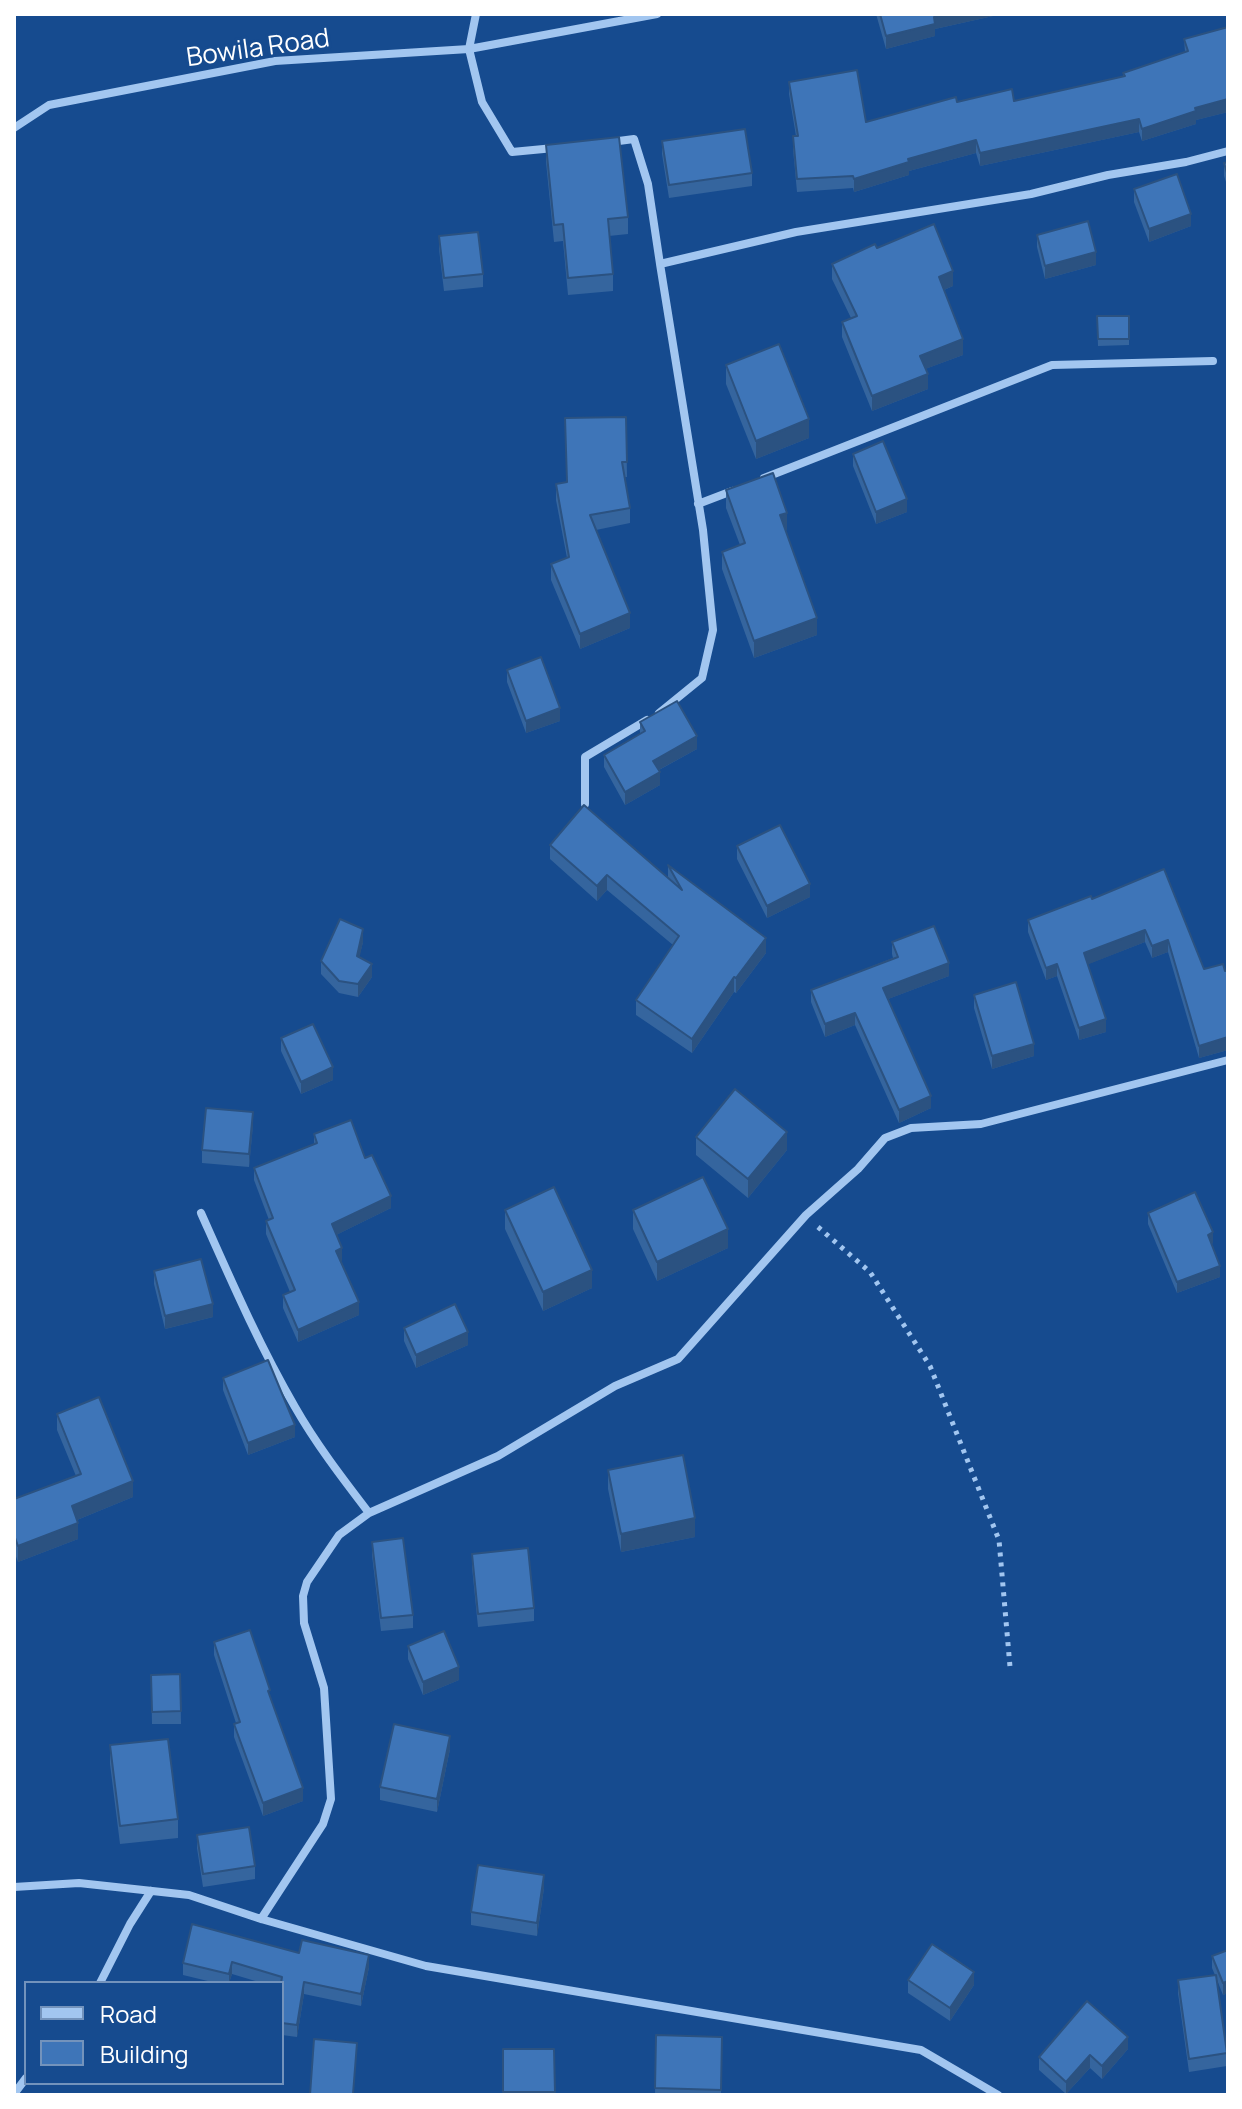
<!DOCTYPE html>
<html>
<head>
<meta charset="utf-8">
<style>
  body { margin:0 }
  #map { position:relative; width:1242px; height:2109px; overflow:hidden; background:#164b8f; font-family:Manrope,sans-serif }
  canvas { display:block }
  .frame { position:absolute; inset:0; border:16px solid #fff; pointer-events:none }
  .legend { position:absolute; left:24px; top:1981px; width:260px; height:104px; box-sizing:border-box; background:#164b8f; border:2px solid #7393bc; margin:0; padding:10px 14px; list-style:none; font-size:24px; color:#fff }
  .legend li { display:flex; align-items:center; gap:16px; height:40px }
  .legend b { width:40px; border:2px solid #7393bc }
</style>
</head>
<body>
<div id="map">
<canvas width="1242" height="2109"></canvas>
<div class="frame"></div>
<ul class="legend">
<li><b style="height:10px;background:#a2c6f0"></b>Road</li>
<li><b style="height:22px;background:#3e75b8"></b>Building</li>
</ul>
</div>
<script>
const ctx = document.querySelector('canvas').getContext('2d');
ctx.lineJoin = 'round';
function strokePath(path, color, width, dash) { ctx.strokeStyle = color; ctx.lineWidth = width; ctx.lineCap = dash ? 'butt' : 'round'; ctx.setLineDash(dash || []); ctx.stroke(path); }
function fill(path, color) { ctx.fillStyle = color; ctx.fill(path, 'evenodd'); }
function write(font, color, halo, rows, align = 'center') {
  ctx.font = font + ' Manrope,sans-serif'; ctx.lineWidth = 6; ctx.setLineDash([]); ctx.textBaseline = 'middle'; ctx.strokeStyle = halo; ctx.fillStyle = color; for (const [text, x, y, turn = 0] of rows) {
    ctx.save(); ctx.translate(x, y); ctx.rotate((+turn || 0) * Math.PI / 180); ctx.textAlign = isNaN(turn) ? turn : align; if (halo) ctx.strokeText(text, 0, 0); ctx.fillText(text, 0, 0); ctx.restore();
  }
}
strokePath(new Path2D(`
  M818 1227 870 1272 930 1366 999 1540 1010 1667`), '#a2c6f0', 5, [4, 6]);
strokePath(new Path2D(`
  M476 14 469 49 482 102 512 152 554 148
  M14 128 49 105 275 61 469 49 657 14
  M611 142 634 139 648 184 660 264
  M764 478 1052 365 1213 361
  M698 504 732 491
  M659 713 702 678 713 630 703 530 660 264 796 232 1031 194 1108 175 1186 162 1228 151
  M585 804V757L647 720
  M201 1213C230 1278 259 1345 295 1407 316 1444 343 1479 369 1513
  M14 1887 79 1883 189 1895 261 1919 426 1966 921 2050 998 2095
  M261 1919 323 1824 331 1799 324 1688 304 1623 303 1596 307 1582 339 1535 369 1513 498 1456 615 1386 678 1359 806 1215 858 1169 885 1138 911 1128 981 1124 1228 1060
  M100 1983 130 1924 151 1891
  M14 2094 26 2078`), '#a2c6f0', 8);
fill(new Path2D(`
  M876 14H1002L935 29V36L886 49Z
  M1228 27V112L1196 120V124L1142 141 1139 132 980 166 976 153 909 171V175L854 192 853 188 797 192 793 149V136H796L789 94V82L866 122 957 102 1014 101 1123 77V73L1185 52 1184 39Z
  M662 141 752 173V186L669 198 662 154Z
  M546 145 628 217V234L609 236 613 274V291L568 295 563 241 554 242 546 162Z
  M1228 162V188L1224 176V163Z
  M1134 189 1191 226 1149 242 1134 202Z
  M1037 235 1096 265 1045 279 1037 247Z
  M439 236 483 274V287L444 291 439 249Z
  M877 248 953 286 944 290 963 355 925 369 928 389 872 411 842 337V322L851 318 832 279V264Z
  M1097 316H1129V345L1098 346Z
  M726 365 809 438 756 459 726 384Z
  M626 417 627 477H625L630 508V523L596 530 630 628 580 649 551 580V564L567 558 556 500V484L566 482Z
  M853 454 907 512 876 524 853 466Z
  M726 490 787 530H786L817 635 754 658 722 569V552L740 545 726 508Z
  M507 670 560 721 526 733 507 682Z
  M640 722 697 749 659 770 660 785 625 805 604 767V755L640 734Z
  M550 845 668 877V865L766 953 736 993 734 992 692 1053 636 1015V1000L673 945 607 890 597 901 550 859Z
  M737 846 810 897 767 918 737 859Z
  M1164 869 1204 969 1225 971 1228 970V1050L1199 1058 1168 952 1152 958 1145 942 1088 964 1106 1032 1079 1040 1057 976 1046 980 1028 932V920L1092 899Z
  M363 942 359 957 372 977 358 997 339 993 321 974V961Z
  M892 942 949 976 888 999 931 1108 899 1123 855 1025 825 1037 811 1002V990L893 958 892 954Z
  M974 995 1034 1056 992 1069 974 1008Z
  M281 1038 333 1080 301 1094 281 1051Z
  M253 1125 249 1167 202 1163V1150Z
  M314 1134 365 1158 391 1208 336 1235 342 1261H341L359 1315 298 1342 283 1308V1295L290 1292 266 1234V1221L269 1220 254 1180V1168L314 1145Z
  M696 1137 787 1150 748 1198 696 1155Z
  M505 1210 592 1288 543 1311 505 1229Z
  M633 1210 728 1248 657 1281 633 1229Z
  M1148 1213 1213 1243 1211 1244 1220 1277 1177 1293 1148 1224Z
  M154 1271 213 1317 165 1329 154 1284Z
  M404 1328 468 1345 416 1368 404 1341Z
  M223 1378 295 1437 248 1455 223 1390Z
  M57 1414 133 1497 77 1520 78 1539 18 1562 14 1551V1499L76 1476 57 1430Z
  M608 1470 695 1537 621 1552 608 1489Z
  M372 1542 413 1615V1628L381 1631 372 1555Z
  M472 1554 534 1608V1621L478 1627 472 1567Z
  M214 1642 270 1698 303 1801 263 1816 234 1737V1724L236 1723 214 1655Z
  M408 1646 459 1680 423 1695 408 1659Z
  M180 1674 181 1724H152L151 1675Z
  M110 1745 178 1819V1838L120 1844 110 1764Z
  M450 1749 437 1812 380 1800V1787Z
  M197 1835 255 1866V1879L203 1887 197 1848Z
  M544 1888 537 1936 471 1925V1912Z
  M1228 1950V1993L1223 1995 1217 1980 1227 2053V2066L1189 2072 1178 1993V1980L1215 1975 1212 1968V1956Z
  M299 1953 369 1967 361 2006 304 1994 297 2037 282 2035V1983H262L232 1974 229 1983H216L183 1975V1963Z
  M908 1980 974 1985 950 2021 908 1993Z
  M656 2035 722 2037 721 2095H655Z
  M503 2049H554L555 2095H503Z
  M1128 2049 1102 2079 1090 2068 1066 2094 1039 2070V2057Z`), '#35659e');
fill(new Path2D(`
  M947 14H1002L935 29V36L886 49V36L934 17Z
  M1228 99V112L1196 120V124L1142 141V129L1195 108Z
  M1139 119V132L980 166V153Z
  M976 140V153L909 171V175L854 192V179L908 159Z
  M1191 214V226L1149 242V229Z
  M1096 252V265L1045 279V266Z
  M953 271V286L939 292V277Z
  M963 339V355L920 371V356Z
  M928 374V389L872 411V396Z
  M809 419V438L756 459V441Z
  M907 499V512L876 524V512Z
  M787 513V530L780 532V515Z
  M630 613V628L580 649V634Z
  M817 618V635L754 658V641Z
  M560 708V721L526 733V721Z
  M697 736V749L653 773V761Z
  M660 772V785L625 805V792Z
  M607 875V890L597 901V886Z
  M810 884V897L767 918V906Z
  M363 929V942L357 969V956Z
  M1145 930V942L1084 966V953Z
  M766 938V953L736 993V978Z
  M1168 940V952L1152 958V946Z
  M949 963V976L883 1001V988Z
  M372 964V977L358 997V984Z
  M1057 964V976L1046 980V968Z
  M734 977V992L692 1053V1039Z
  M855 1013V1025L825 1037V1024Z
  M1106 1019V1032L1079 1040V1028Z
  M1228 1037V1050L1199 1058V1046Z
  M1034 1044V1056L992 1069V1056Z
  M333 1067V1080L301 1094V1082Z
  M931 1096V1108L899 1123V1110Z
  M253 1112V1125L249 1167V1154Z
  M787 1132V1150L748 1198V1179Z
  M391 1196V1208L332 1237V1224Z
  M728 1229V1248L657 1281V1262Z
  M1213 1232V1243L1208 1245V1235Z
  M342 1248V1261L336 1263V1251Z
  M1220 1266V1277L1177 1293V1282Z
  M592 1270V1288L543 1311V1292Z
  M359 1302V1315L298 1342V1330Z
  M213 1304V1317L165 1329V1316Z
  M468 1332V1345L416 1368V1355Z
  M295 1425V1437L248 1455V1443Z
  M133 1481V1497L72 1522V1506Z
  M695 1518V1537L621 1552V1534Z
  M78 1523V1539L18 1562V1546Z
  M459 1667V1680L423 1695V1682Z
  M450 1736V1749L437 1812V1799Z
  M303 1788V1801L263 1816V1803Z
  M544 1875V1888L537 1936V1923Z
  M369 1955V1967L361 2006V1994Z
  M232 1962V1974L229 1983V1974Z
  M974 1972V1985L950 2021V2008Z
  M1228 1981V1993L1223 1995V1983Z
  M304 1982V1994L297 2037V2025Z
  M1128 2037V2049L1102 2079V2066Z
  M1090 2055V2068L1066 2094V2082Z`), '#2b5281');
const building = new Path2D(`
  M880 14H947L934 17 935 24 886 36Z
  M1228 27V99L1195 108 1196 111 1142 129 1139 119 980 153 976 140 908 159 909 162 854 179 853 176 797 179 793 136H798L789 82 857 70 866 122 956 97 957 102 1012 89 1014 101 1125 76 1123 73 1188 51 1184 39Z
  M745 129 752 173 669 185 662 141Z
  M619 137 628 217 608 219 613 274 568 278 563 224 554 225 546 145Z
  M1228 162V176L1224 163Z
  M1177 174 1191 214 1149 229 1134 189Z
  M1088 221 1096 252 1045 266 1037 235Z
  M934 224 953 271 939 277 963 339 920 356 928 374 872 396 842 322 857 316 832 264 875 244 877 248Z
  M478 232 483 274 444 278 439 236Z
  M1097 316H1129V339H1098Z
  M779 344 809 419 756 441 726 365Z
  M626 417 627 462H622L630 508 590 515 630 613 580 634 551 564 569 557 556 484 567 482 565 418Z
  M883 441 907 499 876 512 853 454Z
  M773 473 787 513 780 515 817 618 754 641 722 552 745 543 726 490Z
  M541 657 560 708 526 721 507 670Z
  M677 701 697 736 653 761 660 772 625 792 604 755 645 731 640 722Z
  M584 805 682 890 668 865 766 938 736 978 734 977 692 1039 636 1000 679 936 607 875 597 886 550 845Z
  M780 825 810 884 767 906 737 846Z
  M1164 869 1204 969 1223 964 1225 971 1228 970V1037L1199 1046 1168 940 1152 946 1145 930 1084 953 1106 1019 1079 1028 1057 964 1046 968 1028 920 1091 896 1092 899Z
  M340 919 363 929 357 956 372 964 358 984 339 981 321 961Z
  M934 926 949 963 883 988 931 1096 899 1110 855 1013 825 1024 811 990 898 957 892 942Z
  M1016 982 1034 1044 992 1056 974 995Z
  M313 1024 333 1067 301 1082 281 1038Z
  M735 1089 787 1132 748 1179 696 1137Z
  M206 1108 253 1112 249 1154 202 1150Z
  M351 1120 365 1158 372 1155 391 1196 332 1224 342 1248 336 1251 359 1302 298 1330 283 1295 295 1290 266 1221 273 1218 254 1168 317 1143 314 1134Z
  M703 1177 728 1229 657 1262 633 1210Z
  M554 1187 592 1270 543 1292 505 1210Z
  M1195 1192 1213 1232 1208 1235 1220 1266 1177 1282 1148 1213Z
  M201 1259 213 1304 165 1316 154 1271Z
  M455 1304 468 1332 416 1355 404 1328Z
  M268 1360 295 1425 248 1443 223 1378Z
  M99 1397 133 1481 72 1506 78 1523 18 1546 14 1535V1499L81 1474 57 1414Z
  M683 1455 695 1518 621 1534 608 1470Z
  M403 1538 413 1615 381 1618 372 1542Z
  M528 1548 534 1608 478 1614 472 1554Z
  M250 1630 270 1690 268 1691 303 1788 263 1803 234 1724 240 1722 214 1642Z
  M444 1631 459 1667 423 1682 408 1646Z
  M180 1674 181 1711 152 1712 151 1675Z
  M394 1724 450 1736 437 1799 380 1787Z
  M168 1739 178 1819 120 1826 110 1745Z
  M249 1827 255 1866 203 1874 197 1835Z
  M478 1865 544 1875 537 1923 471 1912Z
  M192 1924 299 1953 302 1940 369 1955 361 1994 304 1982 297 2025 282 2023V1983H281L282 1977 232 1962 229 1974 183 1963Z
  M932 1944 974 1972 950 2008 908 1980Z
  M1228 1950V1981L1223 1983 1212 1956Z
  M1216 1975 1227 2053 1189 2059 1178 1980Z
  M1087 2001 1128 2037 1102 2066 1090 2055 1066 2082 1039 2057Z
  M656 2035 722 2037 721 2090 655 2088Z
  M314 2039 357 2043 353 2094H371V2095H270H310Z
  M503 2049H554L555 2092H503Z`);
fill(building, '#3e75b8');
strokePath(building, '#2b5281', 2);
write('26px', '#fff', '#164b8f', [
  ["Bowila Road",258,49,-8]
]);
</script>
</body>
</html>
